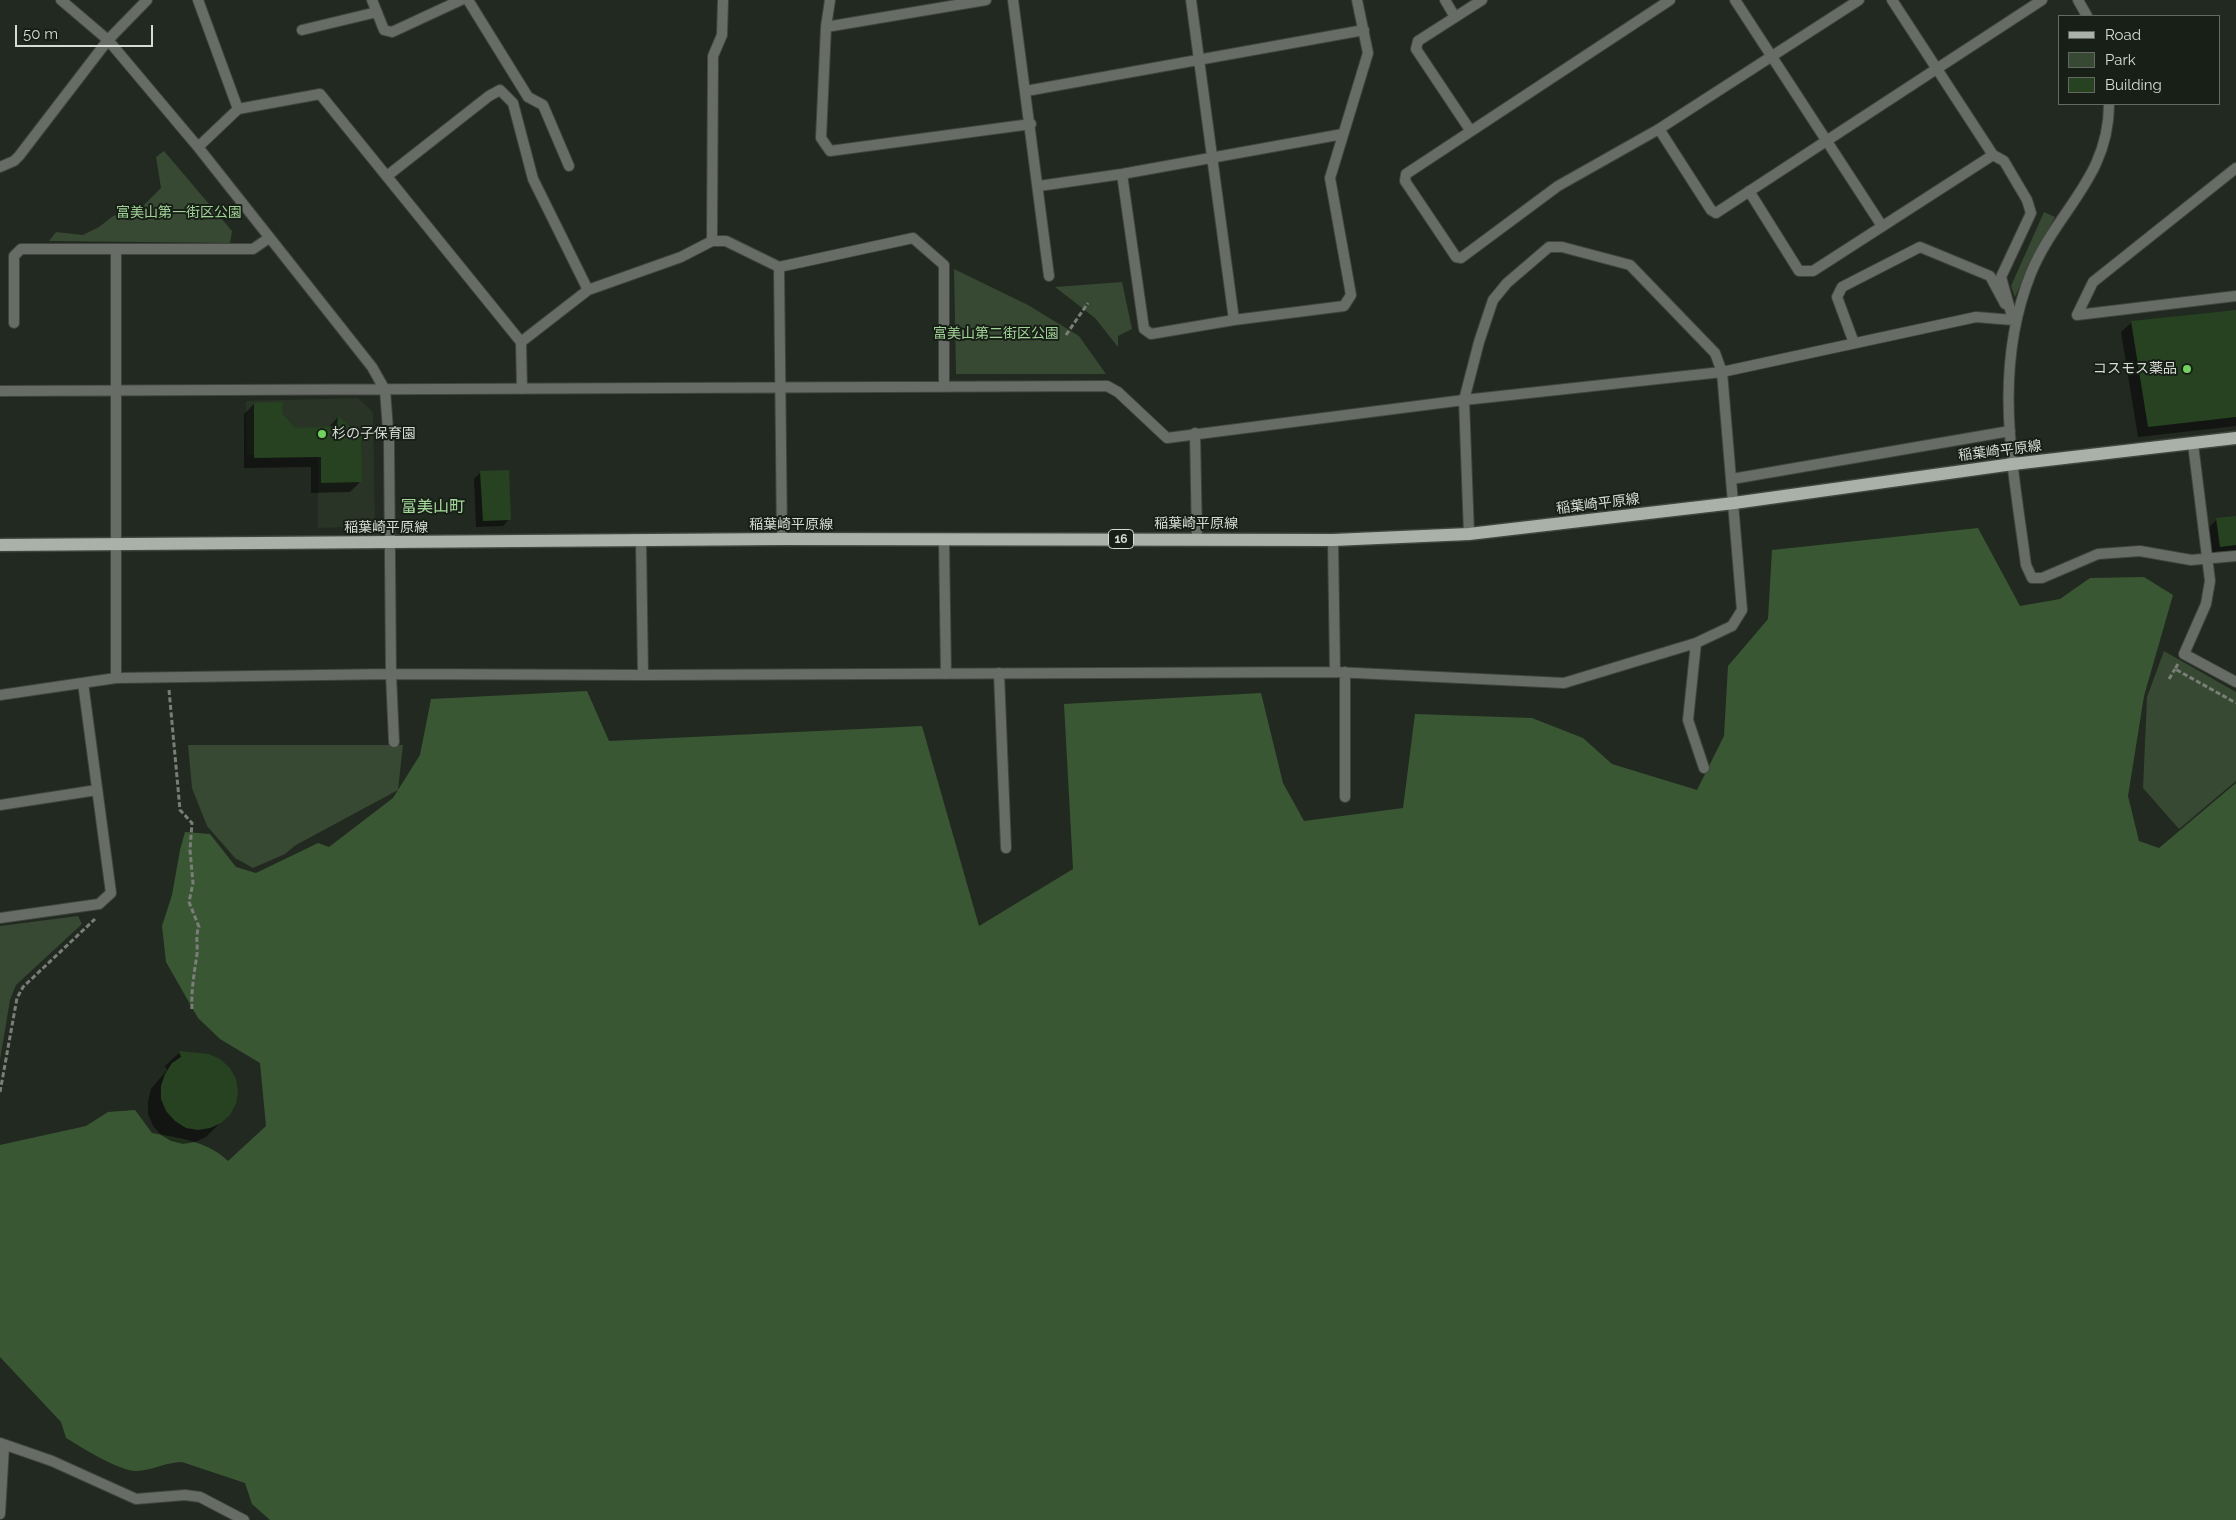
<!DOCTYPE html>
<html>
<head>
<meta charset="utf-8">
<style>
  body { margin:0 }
  #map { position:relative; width:2236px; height:1520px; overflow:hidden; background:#222920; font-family:Raleway,sans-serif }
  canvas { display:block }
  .legend { position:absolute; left:2058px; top:15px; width:162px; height:90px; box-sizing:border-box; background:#181f17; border:1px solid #646a63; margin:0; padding:6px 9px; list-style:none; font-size:15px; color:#d6dbd5 }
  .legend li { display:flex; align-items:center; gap:10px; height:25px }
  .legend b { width:25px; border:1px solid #646a63 }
  .scale { position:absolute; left:15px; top:25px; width:138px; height:22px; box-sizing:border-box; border:2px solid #d6dbd5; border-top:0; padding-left:6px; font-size:15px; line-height:18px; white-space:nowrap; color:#d6dbd5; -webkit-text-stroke:4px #181f17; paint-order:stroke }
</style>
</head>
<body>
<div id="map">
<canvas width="2236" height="1520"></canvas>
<ul class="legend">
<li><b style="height:6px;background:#a9b1a8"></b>Road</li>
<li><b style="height:14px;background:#374833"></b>Park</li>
<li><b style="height:14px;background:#264221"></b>Building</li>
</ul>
<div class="scale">50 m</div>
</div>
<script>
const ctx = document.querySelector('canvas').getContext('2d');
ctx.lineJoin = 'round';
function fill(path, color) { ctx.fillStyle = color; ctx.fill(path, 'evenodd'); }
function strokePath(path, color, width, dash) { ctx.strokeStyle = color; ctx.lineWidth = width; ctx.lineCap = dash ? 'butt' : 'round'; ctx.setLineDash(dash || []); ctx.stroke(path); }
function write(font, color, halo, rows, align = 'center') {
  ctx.font = font + ' Raleway,"Noto Sans JP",sans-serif'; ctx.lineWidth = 4; ctx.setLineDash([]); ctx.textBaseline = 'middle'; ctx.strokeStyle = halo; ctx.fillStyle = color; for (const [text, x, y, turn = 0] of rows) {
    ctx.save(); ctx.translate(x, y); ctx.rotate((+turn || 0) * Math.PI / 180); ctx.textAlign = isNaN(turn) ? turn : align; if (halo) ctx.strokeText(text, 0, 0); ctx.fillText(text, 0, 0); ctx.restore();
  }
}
fill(new Path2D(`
  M358 398 373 412 375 526 318 528V456L247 455 246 401Z`), '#293426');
fill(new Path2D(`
  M164 151 232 231 230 243 49 241 56 232 83 235 99 227 113 216 141 208 161 188 156 157Z
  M2044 212 2055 217 2031 261 2015 297 2011 286Z
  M954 269 1028 305 1079 336 1106 374H956Z
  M1122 282 1132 329 1118 336V347L1095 318 1055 287Z
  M2164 651 2236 692V781L2179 829 2143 788 2147 697Z
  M188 745H403L398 790 296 845 285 854 253 868 235 858 207 826 192 788Z
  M78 916 82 924 16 985 10 1000 0 1060V926Z`), '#374833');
fill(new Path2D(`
  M1978 528 2020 606 2060 599 2090 578 2144 577 2173 595 2144 696 2128 796 2139 841 2159 848 2236 783V1520H270L252 1504 245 1483 182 1462C166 1462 151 1471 136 1471 119 1471 81 1447 66 1438L61 1422 0 1357V1145L86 1126 108 1112 135 1110 152 1133C179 1138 208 1141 228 1161L266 1126 260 1063 220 1039 198 1018 166 962 162 926 172 895 180 850 185 832 210 834 236 867 256 873 318 843 329 847 393 798 420 755 431 699 587 691 609 741 922 726 979 926 1073 869 1064 704 1261 693 1283 783 1304 821 1403 808 1415 714 1532 718 1583 738 1612 764 1697 790 1724 736 1728 666 1768 619 1772 550Z`), '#3a5734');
fill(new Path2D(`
  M2236 311V426L2138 437 2121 332 2132 322Z
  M254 404 281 413 295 429 328 428 338 417 360 482 350 492 311 493V467L244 468V414Z
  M481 472 509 519 503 526 476 527 474 479Z
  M2236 517V554L2210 557 2207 530 2217 519Z
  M179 1053 208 1055 229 1114 206 1137 195 1142 183 1144 171 1141 161 1135 153 1126 148 1114V1101L151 1089 167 1070 165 1066Z`), '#0007');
fill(new Path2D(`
  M2236 310V417L2148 427 2131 321Z
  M283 402 282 413 295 428 337 426 338 416 361 436 362 482 321 483V457L254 458V403Z
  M509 470 511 520 483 521 480 471Z
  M2236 516V545L2220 547 2216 518Z
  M179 1051 209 1054 220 1059 230 1068 236 1079 238 1092 236 1104 230 1115 221 1123 210 1128 198 1130 186 1128 175 1121 166 1111 161 1099V1086L165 1074 172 1063 181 1057Z`), '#264221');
const minor = new Path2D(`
  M61 0 108 40 198 147 372 367 385 390 389 443 391 674 394 742
  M198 0 238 109
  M372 0 384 30 392 32 461 0
  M468 0 528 97 543 105 569 166
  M830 0 826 27 821 138 830 151 1031 124
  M1013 0 1049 276
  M1191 0 1234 320
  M1445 0 1455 17
  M1670 0 1406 174 1405 181 1456 257 1461 258 1558 186 1659 129 1859 0
  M1735 0 1882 226
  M1892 0 1993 155 2004 161 2027 200 2031 213 2001 277 2013 320
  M2078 0 2087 16
  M826 27 986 0
  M302 30 377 12
  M1026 91 1364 30
  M2109 104C2109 178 2057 210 2031 273 1992 370 2013 466 2026 565L2032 578H2042L2098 554 2140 551 2191 560 2236 556
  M1659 129 1711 210 1716 213 2042 0
  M1470 130 1416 49 1418 41 1482 0
  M198 147 238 109 320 94 521 342 522 389
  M0 167 14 161 19 156 108 40 147 0
  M2236 168 2093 282 2077 315 2236 296
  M1122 174 1144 329 1151 334 1234 320 1344 306 1351 295 1330 178 1368 53 1357 0
  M387 176 489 96 500 90 513 103 533 179 588 290
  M1039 186 1122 174 1343 134
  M1749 191 1799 271H1813L1993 155
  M712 241H726L779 267 782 539
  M116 250V678
  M779 267 913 238 944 265V387
  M14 323V256L21 249H253L269 238
  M521 342 588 290 681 257 712 241 713 56 722 35 723 0
  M1854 343 1837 297 1842 287 1920 247 1990 276 2005 304
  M0 391 1107 386 1118 392 1167 438 1464 400 1722 372 1976 317 2013 320
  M1195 433 1197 538
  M2193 444 2210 581 2206 604 2184 654 2236 682
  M1732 479 2010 431
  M944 540 946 674
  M1333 540 1335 672
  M641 541 643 675
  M1696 643 1688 720 1704 768
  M1345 672V797
  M999 673 1006 848
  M0 695 116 678 391 674 643 675 1335 672 1564 683 1696 643 1732 626 1742 610 1722 372 1715 353 1630 265 1562 247H1549L1507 283 1493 300 1479 342 1464 400 1469 534
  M0 805 97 790
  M0 918 99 904 111 893 83 683
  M0 1443 52 1461 136 1499 185 1495 200 1497 244 1520
  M0 1514 4 1446`);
const primary = new Path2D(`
  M0 545 782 539 1333 540 1469 534 1734 503 2013 464 2236 438`);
strokePath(minor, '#3f453d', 12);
strokePath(primary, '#3f453d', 15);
strokePath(new Path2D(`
  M1066 335 1088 303
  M2178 664 2175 669 2236 703
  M2169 679 2175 669
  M169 690 180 810 192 823 190 850 193 883 189 902 199 927C195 935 198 945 197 954 194 975 191 990 192 1011
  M0 1092 17 998 23 987 95 919`), '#797f77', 3, [5, 2.5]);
strokePath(minor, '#686c67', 10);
strokePath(primary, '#a9b1a8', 12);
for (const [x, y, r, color] of [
  [2187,369,5,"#71d25e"],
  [322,434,5,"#71d25e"]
]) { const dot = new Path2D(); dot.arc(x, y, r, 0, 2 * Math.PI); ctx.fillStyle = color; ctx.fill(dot); strokePath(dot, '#181f17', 2); }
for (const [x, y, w] of [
  [1121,539,25]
]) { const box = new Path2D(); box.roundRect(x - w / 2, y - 9.5, w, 19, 4); ctx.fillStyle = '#181f17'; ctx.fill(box); strokePath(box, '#d6dbd5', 1); }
write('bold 12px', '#d6dbd5', null, [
  ["16",1121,539]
]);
write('14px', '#a1d297', '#181f17', [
  ["富美山第一街区公園",179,213],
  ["富美山第二街区公園",996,334]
]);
write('14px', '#d6dbd5', '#181f17', [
  ["コスモス薬品",2177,369],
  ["杉の子保育園",332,434,"left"]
], 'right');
write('14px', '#d6dbd5', '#181f17', [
  ["稲葉崎平原線",2000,451,-7],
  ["稲葉崎平原線",1598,504,-7],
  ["稲葉崎平原線",1196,524],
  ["稲葉崎平原線",791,525],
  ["稲葉崎平原線",386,528]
]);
write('16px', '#a5d99b', '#181f17', [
  ["富美山町",433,507]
]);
</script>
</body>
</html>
